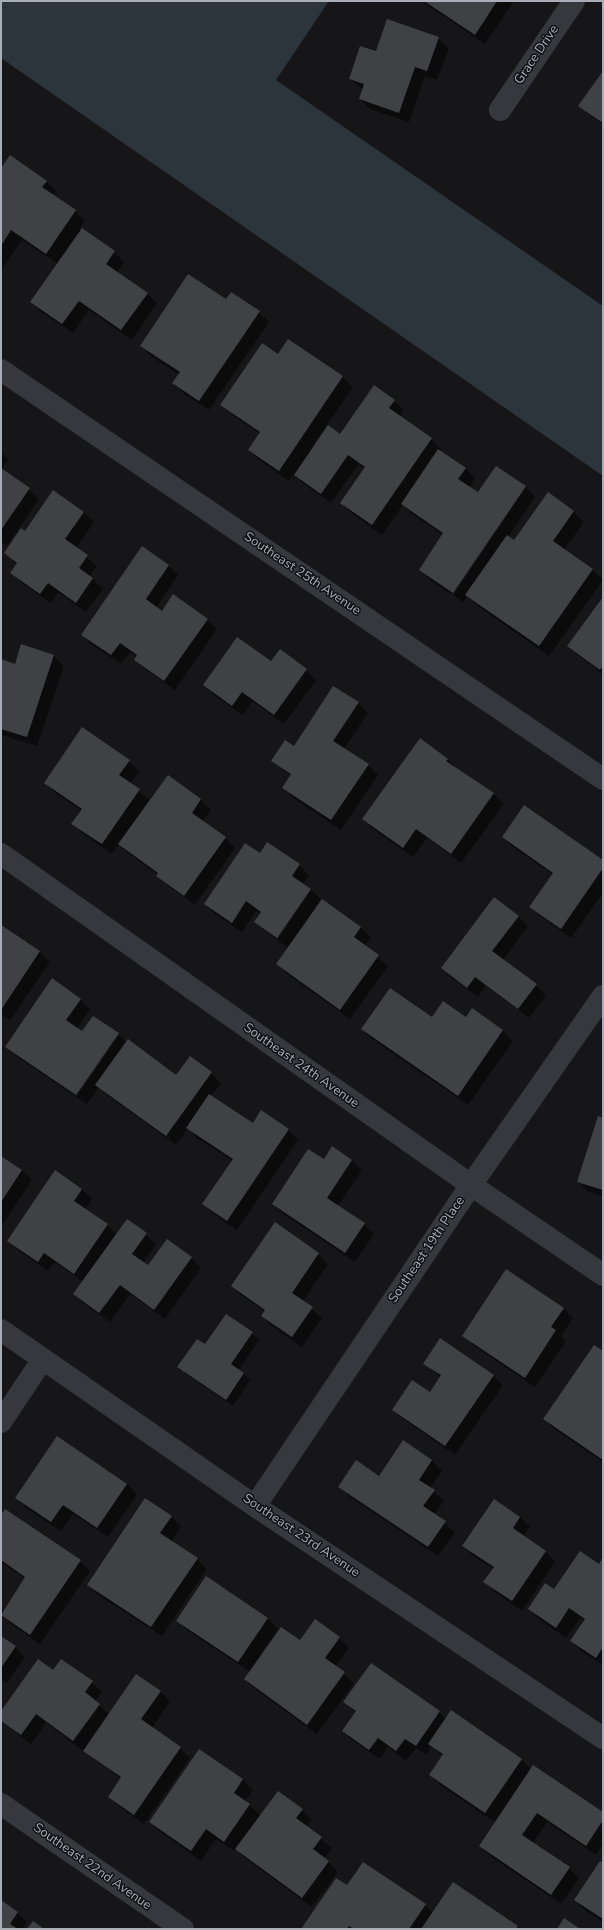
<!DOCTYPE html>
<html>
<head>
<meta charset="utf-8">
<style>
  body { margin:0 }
  #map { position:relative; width:604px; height:1930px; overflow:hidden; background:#161618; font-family:"Nunito Sans",sans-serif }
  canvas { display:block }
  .frame { position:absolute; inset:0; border:2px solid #a8adb8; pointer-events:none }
</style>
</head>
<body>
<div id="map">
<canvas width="604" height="1930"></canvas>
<div class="frame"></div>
</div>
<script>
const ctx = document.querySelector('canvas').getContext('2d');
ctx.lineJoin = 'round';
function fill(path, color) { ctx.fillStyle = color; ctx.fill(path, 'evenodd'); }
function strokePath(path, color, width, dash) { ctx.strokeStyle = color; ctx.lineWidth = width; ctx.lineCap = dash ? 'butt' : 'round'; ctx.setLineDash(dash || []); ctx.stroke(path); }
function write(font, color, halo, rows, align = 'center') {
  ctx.font = font + ' "Nunito Sans",sans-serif'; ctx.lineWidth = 3; ctx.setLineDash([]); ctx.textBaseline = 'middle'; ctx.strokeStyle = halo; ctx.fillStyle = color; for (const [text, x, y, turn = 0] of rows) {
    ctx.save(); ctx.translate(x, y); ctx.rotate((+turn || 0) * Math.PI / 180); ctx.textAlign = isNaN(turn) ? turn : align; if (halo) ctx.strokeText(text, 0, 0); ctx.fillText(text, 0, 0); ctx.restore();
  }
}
fill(new Path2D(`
  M1 1H329L276 80 603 306V476L1 58Z`), '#2c353c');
fill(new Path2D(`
  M421 1H514L485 44Z
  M438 38 449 48 437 80 425 76 409 122 370 109 360 99 363 90 350 79 377 52Z
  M603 73V125L580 106Z
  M1 170 46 181 56 191 53 196 75 211 85 221 80 228 114 252 124 262 117 272 147 293 157 303 132 340 89 310 73 333 41 312 31 302 58 264 22 240 1 270Z
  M226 301 259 312 269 322 209 410 183 393 173 383 179 375 151 356 141 346Z
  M288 340 343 377 353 387 314 444 316 445 341 435 394 401 404 410 400 417 431 439 441 449 440 451 465 468 475 478 469 488 478 494 496 467 526 487H524L451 594 430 580 420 570 443 535 412 514 403 505 382 535 351 513 341 503 365 469 358 465 331 503 305 485 294 474 289 481 259 460 249 450 260 434 232 415 222 405 278 356Z
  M1 452 8 459 2 469 29 489 39 499 7 546 1 542Z
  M526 487 535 497 508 537 514 541 548 494 574 512 584 522 564 550 593 570 603 580 549 656 476 605 468 596 463 602 453 595Z
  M54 492 84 512 94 522 76 548 97 566 90 576 103 589 86 612 58 592 51 603 22 583 12 573 17 565 5 553 25 532Z
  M168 565 178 575 156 608 162 612 207 619 217 629 175 690 146 670 136 660 137 657 130 652 121 664 92 645 82 635Z
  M603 599V674L579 656 569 646Z
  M21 645 54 656 64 666 37 746 1 735V660L15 665Z
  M271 663 306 670 316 680 284 724 252 701 243 715 214 695 204 685Z
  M358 703 368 713 344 749 368 765 378 775 341 830 293 798 283 788 291 776 273 761Z
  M448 759 457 770 494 794 504 804 461 863 427 838 413 857 373 829 363 819Z
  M129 761 139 771 130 784 149 800 144 807 145 808 168 777 201 800 211 810 202 821 225 838 235 848 195 905 167 885 158 875 129 854 119 844 112 854 83 834 73 824 82 811 55 793 45 783Z
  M503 837 603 861V893L571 938 540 916 530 906 553 875 513 847Z
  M261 854 299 865 309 875 303 884 311 890H309L276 939 255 922 261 914 256 911 242 932 215 914 205 904Z
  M311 890 321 899 307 920 361 928 371 937 365 946 388 966 350 1019 287 974 277 964 289 948 277 940Z
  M518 916 528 926 503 960 536 985 546 995 529 1018 486 986 478 997 452 978 442 968Z
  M1 926 40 952 50 962 10 1020 1 1014Z
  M80 999 90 1009 77 1029 83 1032 93 1017 118 1034H116L75 1096 16 1056 6 1046Z
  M472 1010 503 1031 513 1041 468 1105 372 1039 362 1029 432 1018H466Z
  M119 1035 127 1043 176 1076 211 1073 221 1083 211 1096 253 1124 288 1130 298 1140 237 1230 214 1214 204 1204 233 1161 197 1138 188 1128 176 1145 107 1095 99 1087 87 1104 76 1097ZM107 1092 171 1138 170 1139 106 1093Z
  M603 1119V1196L588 1192 578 1182Z
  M333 1147 352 1160 362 1170 338 1206 364 1224 374 1234 355 1262 283 1214 273 1204 324 1161Z
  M1 1157 22 1170 32 1180 1 1227Z
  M56 1172 82 1189 92 1199 85 1210 107 1225 117 1235 128 1220 156 1244 143 1263 148 1267 167 1241 191 1258 201 1268 165 1319 130 1294 110 1322 84 1304 75 1294 83 1282 55 1262 48 1271 19 1251 9 1241Z
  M318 1254 328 1264 303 1301 322 1318 302 1347 272 1326 262 1316 265 1312 242 1296 232 1286Z
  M563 1308 573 1318 561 1336 566 1341 535 1387 473 1345 463 1335Z
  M226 1315 252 1333 259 1340 239 1370 250 1380 233 1406 186 1374 179 1367 205 1346Z
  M603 1352V1462L554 1429 544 1419Z
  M424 1363 493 1375 503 1385 455 1455 403 1419 393 1410 430 1393 440 1377Z
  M403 1441 432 1461 442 1471 430 1488 444 1501 434 1515 455 1532 438 1556 350 1497 340 1487 379 1477Z
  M127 1484 137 1494 108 1537 73 1514 61 1531 26 1508 16 1498Z
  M1 1516 80 1561 90 1571 40 1644 11 1624 1 1614 25 1579 1 1562Z
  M171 1516 181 1526 171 1542 197 1559 207 1569 162 1636 98 1595 88 1585Z
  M520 1517 530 1527 523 1537 546 1552 555 1562 522 1611 495 1592 485 1582 493 1569 473 1556 463 1546Z
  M603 1559V1665L581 1651 571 1641 585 1621 580 1618 566 1638 539 1619 529 1609 554 1591 599 1565Z
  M206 1578 268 1619 278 1629 260 1655 262 1656 300 1641 339 1638 349 1648 335 1667 354 1683 317 1734 255 1689 245 1679 250 1672 188 1631 178 1621Z
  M1 1637 15 1647 25 1657 7 1683 1 1679Z
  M53 1671 92 1682 102 1692 95 1701 110 1715 160 1691 170 1701 152 1728 180 1748 190 1758 144 1824 120 1807 110 1797 121 1779 46 1723 31 1744 1 1721V1712Z
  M344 1702 439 1712 446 1719 521 1759 531 1769 603 1813V1844L596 1855 547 1822 533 1843 569 1868 579 1878 561 1904 490 1856 480 1846 496 1823 440 1785 430 1775 443 1756 432 1746 426 1755 416 1748 406 1761 388 1747 380 1759 353 1741 343 1731 356 1713Z
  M199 1751 243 1780 253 1790 245 1801 261 1816 302 1810 312 1820 306 1827 332 1848 324 1858 338 1872 312 1907 246 1859 236 1849 234 1851 216 1839 201 1861 160 1832 150 1822Z
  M603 1864V1922L585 1910 575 1900Z
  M453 1883 520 1929H302L347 1887 425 1905 433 1913Z
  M1 1901 17 1912 27 1922 23 1929H1Z`), '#0007');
fill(new Path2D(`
  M424 1H497L475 35Z
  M387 19 439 37 427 71 415 67 399 113 359 99 364 84 349 79 360 46 376 51Z
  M603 71V123L578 106Z
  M10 155 47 181 42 187 76 210 46 254 11 230 1 246V168Z
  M82 228 115 251 106 264 148 293 121 330 79 301 62 324 30 302Z
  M188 274 226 299 231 292 260 311 199 401 172 383 180 372 140 346Z
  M288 339 343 376 279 471 248 450 260 432 220 405 262 343 278 354Z
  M374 385 395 400 389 408 432 438 372 525 340 503 365 467 348 455 321 494 294 475 328 425 340 434Z
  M438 449 466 468 458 479 478 492 496 466 526 486 453 593 419 570 443 533 401 504Z
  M1 468 30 488 1 530Z
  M53 490 84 512 65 539 88 555 79 568 93 578 76 603 48 583 40 594 10 573 17 563 4 553 21 528 25 531Z
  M548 492 574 511 553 541 593 569 539 646 465 595 507 535 514 540Z
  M142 546 169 565 146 599 162 611 173 594 208 619 164 681 134 660 137 655 120 643 111 655 81 635Z
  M603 597V666L600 670 567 646Z
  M237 637 271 661 280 649 307 669 274 715 242 692 232 706 203 685Z
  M21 644 54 655 27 737 1 729V659L15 664Z
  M333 686 359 702 333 741 369 764 331 820 282 788 291 774 271 761 285 740 294 746Z
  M82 727 130 760 119 775 140 789 102 844 71 824 82 809 44 783Z
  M420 738 448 759 446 761 494 793 451 854 416 829 403 848 362 819Z
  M168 775 201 799 192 813 226 837 184 896 156 876 158 873 118 844Z
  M524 805 603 860V868L561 929 529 907 553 873 502 837Z
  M267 842 300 864 292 876 311 889 277 938 254 922 261 912 246 901 232 923 204 904 245 843 260 853Z
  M494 897 519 916 492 951 537 984 518 1009 475 977 467 988 441 968Z
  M322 899 361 927 354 937 379 955 340 1010 276 964Z
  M1 925 40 951 1 1010Z
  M52 978 81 999 66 1020 82 1031 93 1016 119 1033 76 1095 5 1047Z
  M390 988 432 1017 443 1001 466 1017 472 1008 503 1030 458 1096 361 1029Z
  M128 1039 176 1075 190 1056 212 1072 166 1136 95 1085Z
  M209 1094 253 1123 261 1110 289 1129 227 1221 202 1204 233 1159 186 1128Z
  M598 1116 603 1118V1190L577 1182Z
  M332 1146 352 1160 327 1198 365 1223 345 1253 272 1204 308 1149 324 1159Z
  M1 1156 22 1170 1 1202Z
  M55 1170 82 1189 74 1201 108 1224 74 1274 44 1253 38 1262 7 1241Z
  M127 1219 147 1233 132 1254 148 1265 167 1239 192 1257 154 1310 120 1285 99 1313 73 1294Z
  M275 1222 319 1253 292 1293 313 1307 292 1337 261 1316 265 1310 231 1286Z
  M506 1269 564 1308 551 1327 556 1330 525 1378 462 1336Z
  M226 1314 253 1332 231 1364 244 1373 226 1400 177 1367 197 1339 205 1344Z
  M440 1338 494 1375 445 1446 392 1410 412 1380 430 1392 441 1375 423 1364Z
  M594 1345 603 1351V1460L543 1419Z
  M57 1436 127 1484 97 1528 63 1505 51 1522 15 1498Z
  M403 1440 432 1460 419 1480 435 1490 423 1506 446 1521 428 1547 338 1487 356 1460 379 1476Z
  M145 1498 172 1516 160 1533 198 1558 151 1627 87 1585Z
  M494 1499 520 1517 513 1528 546 1551 512 1601 483 1582 494 1567 462 1546Z
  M5 1509 81 1560 30 1635 1 1615 25 1577 1 1560V1515Z
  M580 1551 599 1564 603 1557V1647L596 1658 570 1641 585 1619 569 1608 556 1628 528 1609 545 1583 554 1589Z
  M206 1576 268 1618 238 1662 176 1621Z
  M315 1619 340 1637 325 1658 345 1672 307 1725 244 1679 281 1627 300 1640Z
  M1 1636 16 1646 1 1668Z
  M38 1659 53 1670 61 1659 93 1681 85 1692 100 1704 73 1741 36 1714 21 1735 1 1721V1711Z
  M371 1663 440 1711 416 1746 405 1739 396 1751 378 1738 369 1750 342 1731 356 1711 343 1702Z
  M136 1674 161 1691 141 1719 181 1747 134 1815 108 1797 121 1777 83 1751Z
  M451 1710 522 1759 485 1813 429 1775 443 1754 428 1744Z
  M199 1749 243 1779 234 1793 250 1804 224 1842 206 1829 191 1851 149 1822Z
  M533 1765 603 1812V1820L586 1846 537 1813 522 1835 570 1867 551 1895 479 1846Z
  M278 1791 303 1809 296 1818 322 1837 313 1849 329 1861 302 1898 235 1849Z
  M600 1861 603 1863V1919L574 1900Z
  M363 1862 426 1904 409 1929H354L349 1926 347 1929H301L336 1878 347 1885Z
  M453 1882 518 1926 516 1929H421Z
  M1 1900 18 1912 10 1924 18 1929H1Z
  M564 1918 580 1929H557Z
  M33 1921 44 1929H27Z`), '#404145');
strokePath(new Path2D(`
  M500 110 574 1
  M1 370 603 779
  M1 854 471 1185 603 1275
  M1 1330 255 1506 603 1738
  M1 1422 43 1359
  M255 1506 471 1185 603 996
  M1 1804 183 1929`), '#37383d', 22);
write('13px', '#a8adb8', '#111113', [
  ["Grace Drive",537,55,-56],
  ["Southeast 25th Avenue",302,574,34],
  ["Southeast 24th Avenue",301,1066,35],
  ["Southeast 19th Place",427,1250,-56],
  ["Southeast 23rd Avenue",301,1536,34],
  ["Southeast 22nd Avenue",92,1867,35]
]);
</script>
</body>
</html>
